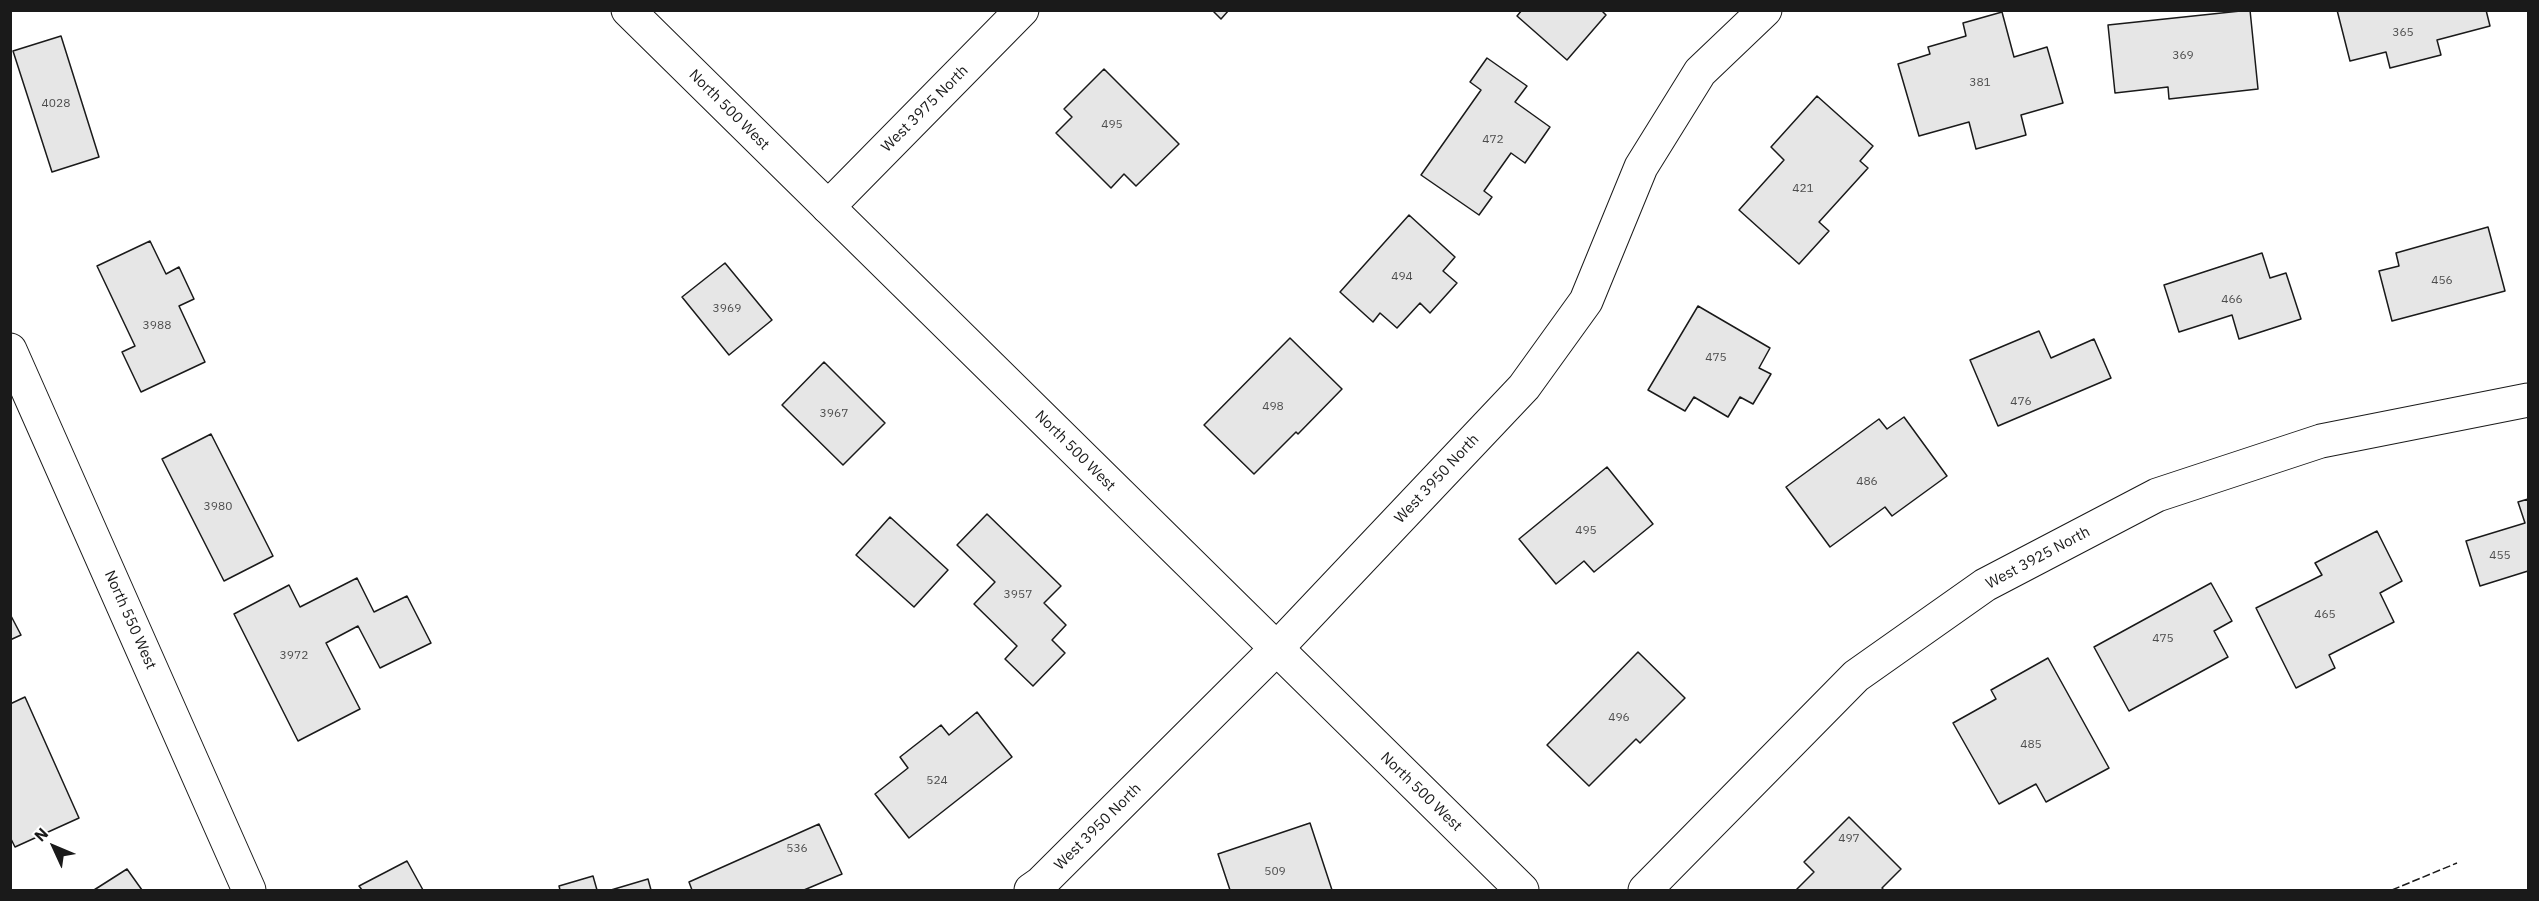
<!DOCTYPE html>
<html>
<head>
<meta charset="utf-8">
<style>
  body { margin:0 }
  #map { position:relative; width:2539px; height:901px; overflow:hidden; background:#fff; font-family:"IBM Plex Sans",sans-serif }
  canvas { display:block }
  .frame { position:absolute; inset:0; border:12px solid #1a1a1a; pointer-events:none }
  .north { position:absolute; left:24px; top:817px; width:60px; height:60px; -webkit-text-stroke:4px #fff; paint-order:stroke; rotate:314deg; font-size:16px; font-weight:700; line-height:24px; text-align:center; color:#1a1a1a }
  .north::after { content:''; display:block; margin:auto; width:21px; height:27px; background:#1a1a1a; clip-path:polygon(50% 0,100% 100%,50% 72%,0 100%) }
</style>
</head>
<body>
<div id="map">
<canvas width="2539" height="901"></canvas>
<div class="frame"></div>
<div class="north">N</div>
</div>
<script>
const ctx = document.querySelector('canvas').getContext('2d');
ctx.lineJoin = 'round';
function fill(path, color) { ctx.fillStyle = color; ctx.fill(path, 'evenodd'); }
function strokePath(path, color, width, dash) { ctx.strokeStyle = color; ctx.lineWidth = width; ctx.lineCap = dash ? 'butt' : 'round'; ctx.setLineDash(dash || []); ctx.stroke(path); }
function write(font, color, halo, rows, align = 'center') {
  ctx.font = font + ' "IBM Plex Sans",sans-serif'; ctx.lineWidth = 4.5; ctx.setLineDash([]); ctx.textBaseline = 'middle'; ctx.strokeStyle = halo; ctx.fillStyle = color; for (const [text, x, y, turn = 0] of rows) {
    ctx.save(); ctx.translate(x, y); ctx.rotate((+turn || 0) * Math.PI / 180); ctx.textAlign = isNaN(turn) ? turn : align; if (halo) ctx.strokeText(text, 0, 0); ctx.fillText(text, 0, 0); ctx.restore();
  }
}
const building = new Path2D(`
  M1212 10H1229L1221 19Z
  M1522 10H1601L1606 15 1567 60 1517 16Z
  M2250 10 2258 89 2169 99 2168 87 2115 93 2108 25Z
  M2337 10H2486L2490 26 2437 40 2441 55 2390 68 2386 52 2350 61Z
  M2002 12 2014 57 2047 47 2063 103 2021 115 2026 135 1976 149 1969 122 1919 136 1898 64 1930 54 1928 47 1966 36 1963 23Z
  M61 36 99 157 52 172 13 51Z
  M1487 58 1527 86 1515 102 1550 127 1525 163 1511 153 1484 191 1492 197 1479 215 1421 175 1481 90 1470 82Z
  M1104 69 1179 144 1136 186 1124 174 1111 188 1056 133 1072 117 1064 109Z
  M1817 96 1873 146 1860 161 1868 168 1819 222 1829 231 1799 264 1739 210 1784 160 1771 147Z
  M1409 215 1455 257 1443 271 1457 283 1430 313 1420 303 1397 328 1380 313 1373 322 1340 292Z
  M2488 227 2505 291 2392 321 2379 271 2399 266 2396 253Z
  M150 241 166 274 179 267 194 299 179 306 205 362 141 392 122 352 135 346 97 266Z
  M2262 253 2270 278 2286 273 2301 319 2239 339 2232 315 2179 332 2164 285Z
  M725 263 772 320 729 355 682 297Z
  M1698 306 1770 348 1759 368 1771 374 1753 404 1740 397 1728 417 1694 397 1685 411 1648 390Z
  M2039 331 2051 358 2094 339 2111 378 1998 426 1970 360Z
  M1290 338 1342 389 1298 434 1296 432 1254 474 1204 425Z
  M824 362 885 423 843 465 782 405Z
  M1904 417 1947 476 1892 516 1885 507 1830 547 1786 487 1879 419 1887 429Z
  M211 434 273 556 224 581 162 459Z
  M1607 467 1653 524 1594 572 1584 561 1556 584 1519 539Z
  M2528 499V571L2480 586 2466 541 2525 523 2518 502Z
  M987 514 1061 586 1044 603 1066 625 1052 640 1065 653 1033 686 1005 659 1017 646 974 604 995 582 957 545Z
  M890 517 948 570 914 607 856 555Z
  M2377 531 2402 581 2380 593 2394 622 2329 655 2335 668 2296 688 2256 608 2322 575 2315 563Z
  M357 578 374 612 407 596 431 643 380 668 358 626 326 643 360 709 298 741 234 614 289 585 300 607Z
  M2211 583 2232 621 2214 631 2228 657 2129 711 2094 647Z
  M10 614 21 635 10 640Z
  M1638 652 1685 698 1640 743 1636 739 1589 786 1547 745Z
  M2048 658 2109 768 2046 802 2036 784 1999 804 1953 723 1996 699 1991 690Z
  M25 697 79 818 15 847 10 837V704Z
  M977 712 1012 757 909 838 875 794 908 768 900 757 941 725 949 735Z
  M1849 817 1901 869 1882 888 1884 890H1796L1814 872 1804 862Z
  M1310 823 1332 890H1230L1218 854Z
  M819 824 842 874 804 890H692L689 882Z
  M407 861 423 890H362L359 886Z
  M127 869 142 890H94Z
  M593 876 597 890H560L559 886Z
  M648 879 651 890H611Z`);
fill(building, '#e6e6e6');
strokePath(building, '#1a1a1a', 1.5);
const street = new Path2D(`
  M828 207 1022 10
  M10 350 249 890
  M1031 890 1041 883 1276 649 1524 387 1586 301 1641 167 1700 72 1765 10
  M1645 890 1856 676 1985 585 2157 495 2321 441 2528 400`);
const secondary = new Path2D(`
  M628 10 1522 890`);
strokePath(street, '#1a1a1a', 35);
strokePath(secondary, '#1a1a1a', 35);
strokePath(street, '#fff', 33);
strokePath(secondary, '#fff', 33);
strokePath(new Path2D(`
  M2392 890 2457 863`), '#1a1a1a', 1.5, [8, 3]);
write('12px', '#4d4d4d', null, [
  ["365",2403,33],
  ["369",2183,56],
  ["381",1980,83],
  ["4028",56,104],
  ["495",1112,125],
  ["472",1493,140],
  ["421",1803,189],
  ["494",1402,277],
  ["456",2442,281],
  ["466",2232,300],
  ["3969",727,309],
  ["3988",157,326],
  ["475",1716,358],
  ["476",2021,402],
  ["498",1273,407],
  ["3967",834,414],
  ["486",1867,482],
  ["3980",218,507],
  ["495",1586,531],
  ["455",2500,556],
  ["3957",1018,595],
  ["465",2325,615],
  ["475",2163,639],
  ["3972",294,656],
  ["496",1619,718],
  ["485",2031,745],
  ["524",937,781],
  ["497",1849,839],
  ["536",797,849],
  ["509",1275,872]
]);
write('15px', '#1a1a1a', '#fff', [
  ["West 3975 North",925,109,-45],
  ["North 500 West",729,110,45],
  ["North 500 West",1075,451,45],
  ["West 3950 North",1437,479,-47],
  ["West 3925 North",2038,558,-28],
  ["North 550 West",130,620,66],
  ["North 500 West",1421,792,44],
  ["West 3950 North",1098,827,-45]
]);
</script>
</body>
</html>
